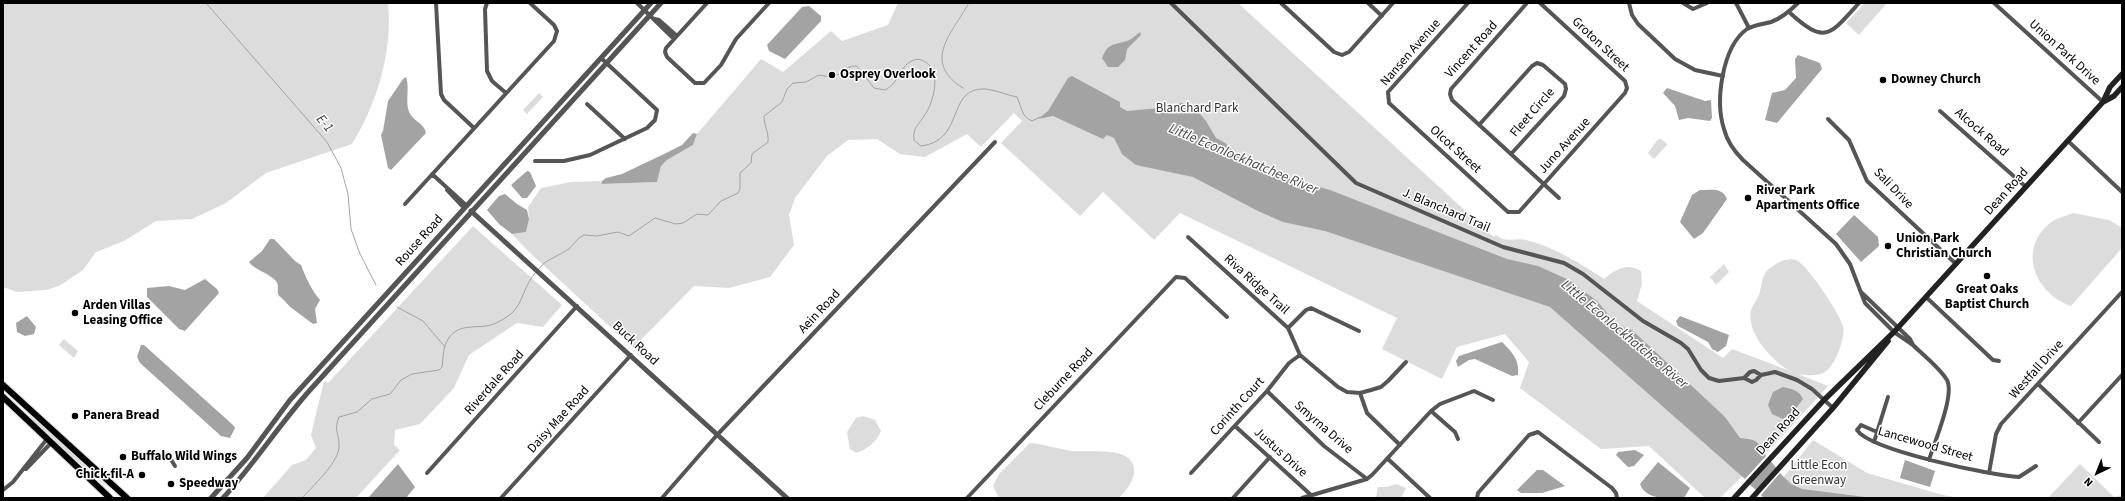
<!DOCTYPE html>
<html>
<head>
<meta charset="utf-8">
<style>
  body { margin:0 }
  #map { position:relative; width:2125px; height:501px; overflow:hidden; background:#fff; font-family:"Source Sans 3",sans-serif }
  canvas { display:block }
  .frame { position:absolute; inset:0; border:4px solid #000; pointer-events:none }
  .north { position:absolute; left:2077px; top:453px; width:40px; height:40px; -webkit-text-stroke:3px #fff; paint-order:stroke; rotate:223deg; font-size:11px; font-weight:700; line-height:16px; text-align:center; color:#000 }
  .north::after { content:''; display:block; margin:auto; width:14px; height:18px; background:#000; clip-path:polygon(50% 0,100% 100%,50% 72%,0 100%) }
</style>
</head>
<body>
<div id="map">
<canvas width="2125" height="501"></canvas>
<div class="frame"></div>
<div class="north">N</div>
</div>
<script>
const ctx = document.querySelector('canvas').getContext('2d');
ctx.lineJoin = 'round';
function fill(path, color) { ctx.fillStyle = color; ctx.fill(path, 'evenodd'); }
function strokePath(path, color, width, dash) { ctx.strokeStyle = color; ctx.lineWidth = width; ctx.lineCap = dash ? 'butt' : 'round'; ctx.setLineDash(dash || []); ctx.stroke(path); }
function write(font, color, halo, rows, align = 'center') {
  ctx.font = font + ' "Source Sans 3",sans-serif'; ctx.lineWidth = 3; ctx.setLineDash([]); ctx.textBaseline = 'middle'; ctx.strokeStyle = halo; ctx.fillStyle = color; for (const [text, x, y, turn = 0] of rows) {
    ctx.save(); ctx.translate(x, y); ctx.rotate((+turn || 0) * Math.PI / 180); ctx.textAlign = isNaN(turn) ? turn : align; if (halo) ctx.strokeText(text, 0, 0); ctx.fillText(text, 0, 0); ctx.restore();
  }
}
fill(new Path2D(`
  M3 3H388C393 51 377 104 352 144L266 173 226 203 192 219 156 221 124 241 96 252 83 270 59 286 46 290 17 292 3 287Z
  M898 3H1238L1494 237 1496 235C1507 244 1515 237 1526 240 1554 247 1580 263 1604 279 1614 270 1628 262 1641 271L1642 284 1637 301 1723 358 1732 349 1790 371C1772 361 1746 333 1751 310 1753 304 1759 298 1760 291 1764 277 1761 273 1776 264 1780 261 1790 258 1796 260 1807 264 1840 314 1843 326 1846 337 1835 366 1825 372 1816 377 1807 375 1798 374L1828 386 1775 444 1720 498H1705L1649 446 1601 449 1520 388 1529 362 1505 334 1457 347 1442 379 1382 349 1397 318 1180 213 1154 240 1103 192 1080 216 1001 143 1022 121 1014 113 981 147 967 134 925 157 900 154 877 139 848 140 827 156 795 198 789 215 794 245 770 277 729 288 694 286 633 348 527 250 512 234 526 232 529 219 528 207 541 188 571 182 602 181V184L657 182 661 166 667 160 693 145 697 134 761 59 783 72 831 31 842 41 888 25Z
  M1865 3H1887L1859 35 1846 23Z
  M539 93 543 97 527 114 523 110Z
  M1658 139H1661L1666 143 1667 145 1654 159 1648 153Z
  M2073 213 2109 220 2122 228V248L2071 306C2035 293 2017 250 2050 223 2056 218 2066 216 2073 213Z
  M473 226 562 305 543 327 517 323 469 355 454 388 420 424 395 430 394 445 400 450 356 498H263L292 465 306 460 316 448 311 435 324 381 328 383Z
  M1724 264 1729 272 1717 284H1715L1710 277Z
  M64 339 78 351 74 358 59 345Z
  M26 413 43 426 109 488C93 478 82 462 65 453Z
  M863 416 875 420 881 431C877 441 867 450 856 453L850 449 847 432 856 418Z
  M1813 440 1867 473 1943 495 1960 498H1767Z
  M1030 443C1044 444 1058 449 1072 451 1088 453 1137 444 1134 473 1133 482 1125 493 1118 498H999L993 486 999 474Z
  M2080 464 2114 497 2122 495V498H2048Z
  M1396 484 1406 488 1401 498H1376L1378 487H1387Z`), '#dcdcdc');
fill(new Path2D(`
  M809 6 821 16V21L785 59 769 51 767 45 802 7Z
  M1140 32 1141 35 1127 49 1125 60 1118 67H1108L1102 58C1108 43 1113 45 1127 41 1131 40 1136 35 1140 32Z
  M1798 55 1820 63 1822 69 1777 123 1765 120 1772 93 1785 90 1796 78 1795 59Z
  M1072 76 1120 102V107L1127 111 1160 108 1182 103 1196 109 1206 121 1216 138 1225 143 1243 161 1275 175 1330 190 1507 259 1538 266 1569 280 1597 301 1617 325 1632 330 1725 417 1740 438C1758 440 1758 441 1766 456L1745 479 1550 307 1325 231 1283 222 1258 211 1193 177 1136 165 1122 154 1114 138 1107 135 1103 139 1053 116 1038 119 1048 111 1068 78Z
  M406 77C410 88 405 101 409 112 413 121 424 123 426 133L391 170 388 168 381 135 383 131 388 101 403 79Z
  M1667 88 1705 101 1711 100 1712 118 1710 121 1688 118 1679 120 1675 106 1663 93Z
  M693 133 697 134 693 145 667 160 661 166 657 182 602 184V181L606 178 622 174 662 155 682 145Z
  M527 171 530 172 536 186 527 198H522L511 185Z
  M1700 190C1710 190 1723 187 1727 199L1703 233 1694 239 1680 222 1692 195Z
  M505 194 517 204 527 210 529 219 526 232 512 234 499 224 487 210 499 196Z
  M1854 215 1878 237 1879 246 1861 262 1836 234Z
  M270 239H274L295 261 301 265C305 276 312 291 320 300L315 309 317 323 313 324C306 319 300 314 293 309 288 306 285 300 279 296 276 291 280 286 276 281 269 273 253 269 249 262L262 251Z
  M205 279 217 289 219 293 185 331 179 329 147 297V288L169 286 185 290Z
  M27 316 36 327 34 334 25 336 17 332 16 323Z
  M1680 316 1729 335 1726 346 1718 352 1712 349 1708 342 1678 326 1676 321Z
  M1502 342C1512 352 1520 360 1518 375L1512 376 1475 359 1469 360 1458 367 1456 361 1459 356Z
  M141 345H144L233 425 235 428 230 438 221 436 140 363 137 357Z
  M1783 387C1792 389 1799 390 1803 399L1794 411 1783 419 1772 414 1768 405 1773 392Z
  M1635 450 1644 455 1634 466 1628 467 1616 455 1618 452Z
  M1769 459 1778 470 1758 492 1748 483Z
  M1905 460 1935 471 1930 487 1900 478Z
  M1658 462 1690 488 1684 498C1669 498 1646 501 1640 484Z
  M398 464 415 487 406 498H368Z
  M1537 470H1543L1565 486 1542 493H1521L1517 490Z
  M1780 473 1791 484 1802 489 1873 498H1764L1761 495Z`), '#a3a3a3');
strokePath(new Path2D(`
  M206 3 327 142 341 168 348 194 351 229 360 254 376 285
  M963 88C921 62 952 33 969 3
  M538 270 544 263 569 249 579 238 584 235 597 236 618 232 629 236 655 218 676 224 683 223 697 214 708 215 721 201 738 193 740 189V173L751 163 752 154 768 142C769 132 764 126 764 116L782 102 787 89 793 83 806 82 819 75C845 81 841 65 857 66L874 88 885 90C900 83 899 65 914 60 920 58 924 61 928 64 941 74 933 102 926 113 920 124 912 127 914 140L921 146C964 141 947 91 981 89 991 88 1006 95 1017 97 1022 108 1021 116 1032 121L1040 117
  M397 307 423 321 445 347
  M302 498C312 487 337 464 339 448 340 435 333 430 339 417L357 412 372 399 390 394 401 380 412 374 439 370 442 367C443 360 443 349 446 343 455 324 470 328 486 326 495 325 506 318 513 312 523 302 524 285 536 272`), '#a3a3a3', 1);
const primary = new Path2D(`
  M3 385 127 498
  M3 397 110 498`);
strokePath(primary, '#dbdbdb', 8);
strokePath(new Path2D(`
  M436 3 441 94 444 100 474 128
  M487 3 485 9 487 71 492 81 506 93
  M637 3 674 39
  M707 3 666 48 665 52 667 57 695 83H704L721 65 736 39 769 3
  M1171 3 1356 183 1503 247 1564 263 1583 274 1643 321 1681 343 1688 349 1701 370 1709 378 1719 381 1744 378 1752 382 1756 380 1761 375
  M1281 3 1334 52 1342 55 1349 52 1393 3
  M1368 3 1382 16
  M1468 3 1388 92 1389 103 1508 212H1519L1625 93 1627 88 1625 81 1540 3
  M1527 3 1451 89 1450 94 1452 100 1559 198
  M1629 3 1632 15 1638 24 1675 59 1695 70 1723 76
  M1683 3 1693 9 1707 3
  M1736 3 1749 28
  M1798 3C1790 11 1782 18 1771 22 1763 24 1754 25 1747 29 1722 47 1715 101 1724 129 1727 141 1734 151 1743 160L1836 244 1850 264 1865 303 1894 332 1913 345
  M1994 3 2103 102
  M1789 12C1825 45 1829 36 1859 3
  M655 19 659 20 677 36
  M587 104 625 139
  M1940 111 2026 187
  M1828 119 1849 140 1867 181 1956 264
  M1479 125 1532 66 1537 63 1543 65 1565 84 1566 89 1564 96 1511 154
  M2068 141 2122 192
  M535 161H564L590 155 647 128 655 120 657 110 601 58
  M432 174 467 206
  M447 190 462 206H467
  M405 204 554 41 557 31 554 25 530 3
  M1188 237 1288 328 1300 355 1338 387 1347 392 1360 393 1371 390 1381 387 1388 381 1406 362
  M1861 292 1910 339 1913 345C1924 356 1939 367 1947 380 1955 395 1934 443 1929 460
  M1926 297 1993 360 1999 361
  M1288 328 1306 310 1311 308 1359 331
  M1744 378 1750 372 1754 371 1761 375 1775 372 1797 380 1812 389 1833 408
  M2038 384 2099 442
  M1267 391 1324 446 1367 479
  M1360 393 1367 413 1400 445
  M1431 411 1455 432 1458 439
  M2078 423 2122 375
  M1235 426 1311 495
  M1877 432 1861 425 1857 430C1869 450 1993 476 2019 477L2036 466
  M1874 442 1888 397
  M170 458 175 466
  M1388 459 1430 498
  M26 469 51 443
  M427 473 577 306
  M1191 473 1267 391 1289 363 1300 355
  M1989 473 1996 434 2001 424 2122 292
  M3 490 13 482 47 439
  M501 498 631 355
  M662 498 717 435 995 142
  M967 498 1176 277 1185 278 1227 317
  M1233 498 1270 457
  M1302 498 1367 479 1372 475 1431 411 1440 404 1474 391 1493 400
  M1477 498 1478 493 1529 435 1538 432 1612 488 1616 493 1617 498`), '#555', 4);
strokePath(new Path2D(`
  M471 211 787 498
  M211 498 247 458 290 400 651 3
  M223 498C254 464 279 425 310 390L661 3`), '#555', 5);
strokePath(new Path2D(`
  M2103 102 2114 96 2122 87
  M1734 498 1824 400 1894 332 2103 102 2110 87 2122 74
  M1752 498 1833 408 1888 341`), '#222', 5.5);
strokePath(primary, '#000', 6);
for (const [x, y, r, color] of [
  [832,75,4,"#000"],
  [1883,80,4,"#000"],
  [1748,198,4,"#000"],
  [1888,246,4,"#000"],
  [1987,276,4,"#000"],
  [75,313,4,"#000"],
  [75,416,4,"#000"],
  [123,457,4,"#000"],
  [142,475,4,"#000"],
  [171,484,4,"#000"]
]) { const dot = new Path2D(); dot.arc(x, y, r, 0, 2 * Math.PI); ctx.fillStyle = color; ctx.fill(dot); strokePath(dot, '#fff', 1.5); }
write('13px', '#000', '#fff', [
  ["Groton Street",1600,45,43],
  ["Vincent Road",1472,50,-48],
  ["Nansen Avenue",1411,53,-49],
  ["Union Park Drive",2064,53,42],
  ["Fleet Circle",1533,113,-49],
  ["Alcock Road",1981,133,41],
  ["Juno Avenue",1565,146,-48],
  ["Olcot Street",1455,150,42],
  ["Sali Drive",1893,189,46],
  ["Dean Road",2007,192,-48],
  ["J. Blanchard Trail",1446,211,23],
  ["Rouse Road",420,241,-48],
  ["Riva Ridge Trail",1256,285,42],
  ["Aein Road",820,312,-47],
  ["Buck Road",635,344,43],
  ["Westfall Drive",2037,370,-48],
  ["Cleburne Road",1064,380,-47],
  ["Riverdale Road",495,383,-48],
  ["Corinth Court",1238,407,-48],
  ["Daisy Mae Road",559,420,-48],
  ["Smyrna Drive",1323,428,41],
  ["Dean Road",1779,432,-48],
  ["Lancewood Street",1925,445,16],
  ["Justus Drive",1280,453,42]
]);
write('bold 13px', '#000', '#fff', [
  ["Osprey Overlook",840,75],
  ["Downey Church",1891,80],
  ["River Park",1756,191],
  ["Apartments Office",1756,206],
  ["Union Park",1896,239],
  ["Christian Church",1896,254],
  ["Great Oaks",1987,290,"center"],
  ["Baptist Church",1987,305,"center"],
  ["Arden Villas",83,306],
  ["Leasing Office",83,321],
  ["Panera Bread",83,416],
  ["Buffalo Wild Wings",131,457],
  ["Chick-fil-A",134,475,"right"],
  ["Speedway",179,484]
], 'left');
write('13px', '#333', '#fff', [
  ["Blanchard Park",1197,109],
  ["Little Econ",1819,466],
  ["Greenway",1819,481]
]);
write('italic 14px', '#444', '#fff', [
  ["E-1",324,124,49],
  ["Little Econlockhatchee River",1243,160,23],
  ["Little Econlockhatchee River",1624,335,40]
]);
</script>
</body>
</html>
